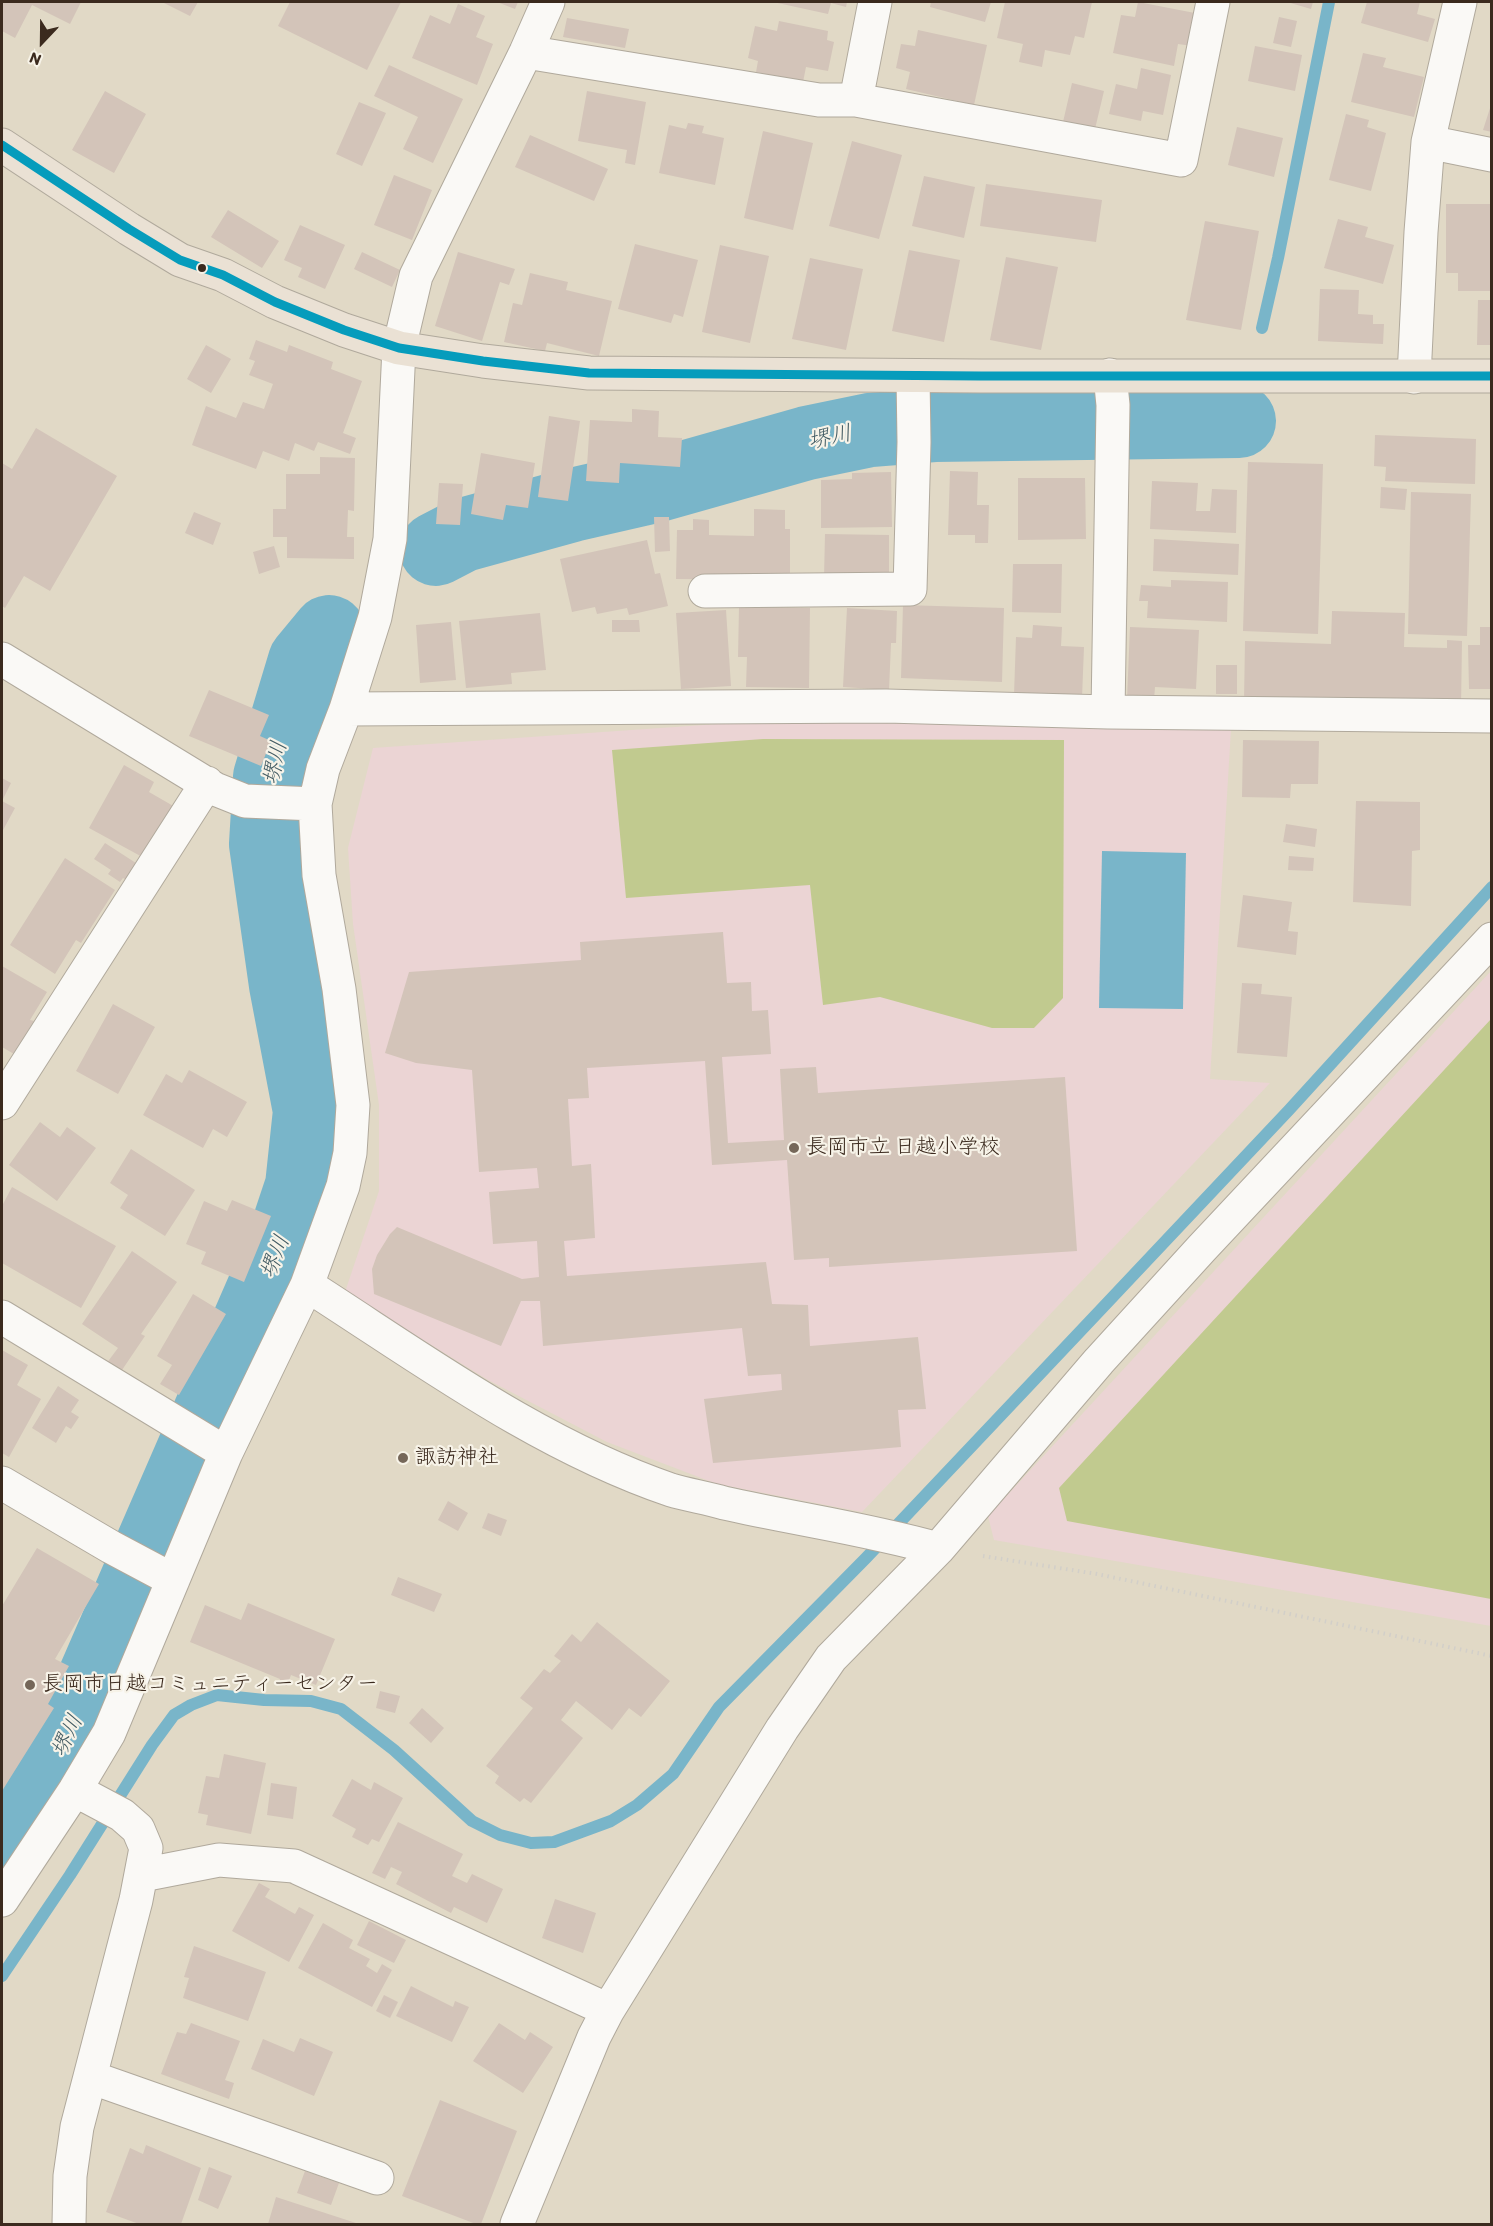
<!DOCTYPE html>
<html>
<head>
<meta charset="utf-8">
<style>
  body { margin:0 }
  #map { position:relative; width:1493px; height:2226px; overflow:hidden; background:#e1d9c6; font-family:Itim,sans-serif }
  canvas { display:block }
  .frame { position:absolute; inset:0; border:3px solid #3b2a1e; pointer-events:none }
  .north { position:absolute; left:12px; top:12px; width:60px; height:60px; -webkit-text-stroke:4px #f7f3e8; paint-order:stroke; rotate:202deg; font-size:16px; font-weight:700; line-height:24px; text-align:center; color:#3b2a1e }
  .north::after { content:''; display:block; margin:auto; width:21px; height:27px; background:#3b2a1e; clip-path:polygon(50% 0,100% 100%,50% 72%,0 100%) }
</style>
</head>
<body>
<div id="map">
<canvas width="1493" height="2226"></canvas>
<div class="frame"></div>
<div class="north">N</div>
</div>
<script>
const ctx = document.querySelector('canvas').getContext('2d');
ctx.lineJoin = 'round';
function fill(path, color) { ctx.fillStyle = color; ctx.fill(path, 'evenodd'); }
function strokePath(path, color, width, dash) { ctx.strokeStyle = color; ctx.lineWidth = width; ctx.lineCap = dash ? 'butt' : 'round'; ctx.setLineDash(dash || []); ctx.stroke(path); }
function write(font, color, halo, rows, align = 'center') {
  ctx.font = font + ' Itim,"Klee One",sans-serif'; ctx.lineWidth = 4.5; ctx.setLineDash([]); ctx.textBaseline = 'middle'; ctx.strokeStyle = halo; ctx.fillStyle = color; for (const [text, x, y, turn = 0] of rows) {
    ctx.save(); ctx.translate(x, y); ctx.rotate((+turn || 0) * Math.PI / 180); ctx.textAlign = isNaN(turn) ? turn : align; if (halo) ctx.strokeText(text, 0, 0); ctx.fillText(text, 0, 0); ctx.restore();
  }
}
fill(new Path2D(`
  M761 721 1231 729 1210 1079 1270 1083 862 1512 717 1484 607 1442 488 1380 345 1292 379 1191V1105L353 924 348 848 373 748Z
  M1491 971V1626L994 1540 988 1516Z`), '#ebd4d4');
fill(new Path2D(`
  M763 739 1064 740 1063 998 1034 1028H992L880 997 823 1005 810 885 626 898 612 750Z
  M1491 1019V1599L1067 1521 1059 1488Z`), '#c1ca8f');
fill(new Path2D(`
  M1102 851 1186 853 1183 1009 1099 1008Z`), '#79b5c9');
strokePath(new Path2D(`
  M1262 328 1278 258 1329 2
  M1239 421 1241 408
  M2 1976 70 1875 152 1745 174 1715 191 1705 217 1695 264 1700 311 1701 341 1709 394 1750 472 1821 500 1835 531 1843 554 1842 611 1821 637 1805 673 1774 719 1707 866 1558 1107 1303 1289 1110 1492 887`), '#79b5c9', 12);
strokePath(new Path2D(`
  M436 549 463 535 572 505 655 486 807 443 870 430 934 425 1239 421
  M2 1842 61 1755 281 1249 302 1186 310 1111 286 985 266 844 270 777 305 661 329 632`), '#79b5c9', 74);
fill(new Path2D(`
  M3 2H81L70 24 32 5 15 38 2 31Z
  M162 2H198L190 16Z
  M290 2H401L367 70 278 26Z
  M497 2H518L515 9Z
  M773 2H847L846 7 831 3 828 14Z
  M931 2H991L985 22 930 7Z
  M1005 2H1092L1084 38 1075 36 1070 55 1045 50 1042 67 1019 62 1023 44 997 38Z
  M1138 2 1200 14 1193 46 1178 44 1174 66 1113 53 1121 15 1135 17Z
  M1287 2H1313L1311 9Z
  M1367 2H1420L1417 14 1435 19 1428 42 1361 23Z
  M458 4 485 16 476 37 493 44 477 85 412 58 430 15 450 24Z
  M1279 17 1297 21 1291 47 1273 43Z
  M567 18 629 29 625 48 563 37Z
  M779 21 828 31 827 40 834 42 828 71 806 67 803 82 756 72 758 61 748 58 755 26 777 31Z
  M918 30 987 45 974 105 906 89 910 72 896 68 901 44 915 46Z
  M1255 46 1302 55 1295 91 1248 81Z
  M1363 53 1386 58 1383 67 1424 77 1414 117 1351 102Z
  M389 65 463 99 433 163 403 149 418 117 374 96Z
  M1141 68 1171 75 1163 115 1143 111 1141 121 1109 114 1116 84 1137 89Z
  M1072 83 1104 91 1095 129 1063 122Z
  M105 91 146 114 114 173 72 150Z
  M587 91 646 102 635 165 625 163 627 150 578 141Z
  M359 102 386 113 362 166 336 154Z
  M1492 102V132L1483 130Z
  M1346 114 1369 120 1367 127 1386 133 1371 191 1329 180Z
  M688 123 704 126 702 133 724 138 715 185 659 173 669 125 686 129Z
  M1237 127 1283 138 1274 177 1228 165Z
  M763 131 813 143 793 230 744 218Z
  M530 135 608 169 594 201 515 167Z
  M852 141 902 155 879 239 829 226Z
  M394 175 432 190 412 240 374 225Z
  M924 176 975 187 964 238 912 226Z
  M986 184 1102 200 1096 242 980 226Z
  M1446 204H1492V291H1458V273H1446Z
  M228 210 279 241 262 268 211 237Z
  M1338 219 1368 227 1365 237 1394 245 1383 284 1324 268Z
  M1205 221 1259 231 1241 330 1186 320Z
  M300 225 345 245 325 289 298 277 302 268 284 260Z
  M635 244 698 260 683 317 674 314 671 323 618 309Z
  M720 245 769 256 750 343 702 332Z
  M909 250 960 260 944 342 892 331Z
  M362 252 400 270 392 287 354 269Z
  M458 252 515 269 509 285 500 282 482 341 435 326Z
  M1006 257 1058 267 1041 350 990 340Z
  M810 258 863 269 846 350 792 339Z
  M530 273 568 282 566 290 612 301 599 356 547 343 545 351 504 342 513 303 522 305Z
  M1320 289 1359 290 1358 314 1373 315V324H1384L1383 344 1318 341Z
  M1478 300H1492V345H1477Z
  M256 340 287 352 289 345 333 362 331 369 362 381 343 433 356 438 350 454 318 442 314 451 295 443 289 461 263 451 256 469 192 445 206 406 236 418 243 402 264 409 273 384 249 375 255 361 249 359Z
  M206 345 231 359 211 393 187 379Z
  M632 409 659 411 658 437 682 438 680 467 620 463 619 483 586 481 590 420 632 422Z
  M549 416 580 421 568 501 538 497Z
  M36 428 117 476 50 591 24 576 5 608 2 606V463L12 469Z
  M1375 435 1476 439 1475 484 1385 481 1386 467 1374 466Z
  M481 453 535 463 528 508 506 505 503 520 471 514Z
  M320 457 355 458 354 511 348 510 347 537H354V559L287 558V537H273V509H286V474H320Z
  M1248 462 1323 464 1318 634 1243 631Z
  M950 471 978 472 977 505H989L988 543H975V535H948Z
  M891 472 892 527 821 528V480L852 479V473Z
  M1018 478H1085L1086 539 1018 540Z
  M1152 481 1198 483 1196 511H1210L1212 489 1237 490 1236 533 1150 529Z
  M439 483 463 484 460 525 436 524Z
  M1381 487 1407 489 1405 510 1380 508Z
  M1411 492 1471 494 1467 636 1408 634Z
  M754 509 785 510V529H790V580L676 579 677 530H693V519L709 520V535L754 536Z
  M194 512 221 523 213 545 185 533Z
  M654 517H669L670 551 655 552Z
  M825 534 889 535V579L824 578Z
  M1154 539 1239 544 1238 575 1153 571Z
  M647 540 655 574 660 573 668 606 629 615 627 608 597 614 595 607 572 612 560 559Z
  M274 546 280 567 259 574 253 552Z
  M1013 564H1062L1061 613 1012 612Z
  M1171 580 1228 582 1227 622 1147 618 1148 601H1139L1141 585 1171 587Z
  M903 605 1004 608 1002 682 901 678Z
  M739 607 810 608 809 688 746 687 747 657H738Z
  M847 608 897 611 896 643H891L889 690 843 687Z
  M726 610 731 686 681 689 676 613Z
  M1332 611 1405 613 1404 647 1447 648V640L1462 641 1461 707 1244 701 1245 641 1331 644Z
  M540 613 546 670 511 673 512 684 466 688 459 621Z
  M612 620H639L640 632H612Z
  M451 622 456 680 420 683 416 625Z
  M1033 625 1062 627 1061 646 1084 647 1082 698 1014 695 1016 637 1032 638Z
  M1130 627 1199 630 1196 689 1155 687 1154 700 1127 699Z
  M1480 627H1492V689H1469L1468 645H1480Z
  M1216 665H1237V694H1216Z
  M209 690 269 715 260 736 271 741 261 766 189 736Z
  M1243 740 1319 741 1318 784H1291L1290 798 1242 797Z
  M124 765 154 782 149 792 175 807 146 859 89 828Z
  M2 778 11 783 2 801 15 808 2 832Z
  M1356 801 1420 802V850L1412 851 1411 906 1353 902Z
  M1286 824 1317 829 1315 847 1283 842Z
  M105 843 139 865 128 881 123 878 120 882 108 874 111 870 94 859Z
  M1289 856 1314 858 1313 871 1288 870Z
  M65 858 115 890 81 943 76 940 55 974 10 945Z
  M1243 895 1292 902 1288 931 1298 932 1296 955 1237 947Z
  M723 932 727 983 751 982 752 1011 768 1010 771 1054 722 1057 728 1143 784 1140 780 1069 816 1067 818 1093 1065 1077 1077 1251 829 1267V1258L794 1260 787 1160 712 1165 705 1061 587 1068 589 1098 568 1099 572 1166 591 1164 595 1238 564 1241 567 1276 766 1262 772 1304 808 1305 810 1346 918 1337 926 1409 898 1410 901 1447 713 1463 704 1399 782 1390 781 1374 748 1376 742 1328 543 1346 540 1301H521L501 1346 374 1294 372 1269 377 1255 390 1234 397 1227 522 1279 539 1277 537 1241 493 1244 489 1192 539 1188 537 1168 479 1172 472 1070 416 1063 385 1053 409 972 581 960 580 942Z
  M2 966 47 992 30 1020 34 1021 14 1054 2 1047Z
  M1242 983 1262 984 1261 994 1292 997 1287 1057 1237 1053Z
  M113 1004 155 1027 118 1094 76 1071Z
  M189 1070 247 1102 227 1137 213 1129 203 1148 143 1115 166 1074 182 1083Z
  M40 1122 60 1137 67 1127 96 1148 57 1201 9 1165Z
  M131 1149 195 1190 165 1236 120 1208 128 1195 110 1183Z
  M12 1187 116 1246 81 1308 2 1263V1206Z
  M232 1200 271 1216 244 1282 201 1264 206 1252 186 1244 204 1201 227 1211Z
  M132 1251 177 1282 141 1334 145 1336 120 1373 106 1364 118 1348 82 1324Z
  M193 1294 226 1314 179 1395 160 1384 172 1365 157 1356Z
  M2 1350 28 1365 17 1385 41 1399 9 1457 2 1453Z
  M58 1386 79 1400 71 1412 79 1417 71 1429 66 1426 56 1443 32 1428Z
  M448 1501 468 1513 458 1531 438 1520Z
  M488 1513 507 1520 501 1536 482 1528Z
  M37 1548 99 1584 55 1659 69 1666 48 1704 54 1708 2 1791V1606Z
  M398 1577 442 1594 434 1612 391 1595Z
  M248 1603 335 1639 316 1685 291 1675 287 1686 279 1683 280 1679 190 1642 205 1605 241 1620Z
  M597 1622 670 1681 641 1717 629 1708 612 1730 576 1701 561 1720 583 1738 531 1803 524 1798 520 1802 495 1783 499 1776 486 1766 533 1708 520 1698 544 1669 550 1673 561 1661 554 1656 572 1634 581 1642Z
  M380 1691 400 1696 395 1713 376 1708Z
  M422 1708 444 1728 431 1743 409 1723Z
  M224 1754 266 1763 251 1834 206 1825 208 1815 198 1813 206 1776 219 1778Z
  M352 1779 371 1790 374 1782 403 1798 379 1842 372 1839 368 1845 352 1837 356 1829 332 1816Z
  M271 1783 297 1787 293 1819 267 1815Z
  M398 1822 463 1854 452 1876 467 1883 472 1874 503 1889 487 1923 454 1907 451 1913 396 1884 402 1872 391 1867 385 1879 372 1873Z
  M259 1883 270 1889 265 1897 295 1914 299 1907 314 1915 289 1962 232 1931Z
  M555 1899 596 1913 583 1953 542 1938Z
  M369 1921 406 1940 394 1963 357 1945Z
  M323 1923 353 1940 349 1948 370 1959 366 1966 377 1973 382 1964 392 1970 372 2007 298 1968Z
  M194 1946 266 1972 248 2021 183 1998 189 1978 184 1977Z
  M411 1986 453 2007 455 2001 469 2007 452 2042 396 2016Z
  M384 1995 398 2002 390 2018 376 2011Z
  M191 2023 240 2041 225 2080 234 2083 229 2099 161 2074 177 2032 186 2034Z
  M499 2023 525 2040 530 2032 553 2047 523 2093 473 2061Z
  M300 2038 333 2052 314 2096 251 2069 263 2039 294 2052Z
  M440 2100 517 2131 481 2224H476L402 2196Z
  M146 2145 201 2168 181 2224H139L106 2212 130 2148 143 2154Z
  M209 2167 232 2176 218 2209 198 2200Z
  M305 2171 339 2183 331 2205 297 2193Z
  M276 2197 359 2224H268Z`), '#d3c4b9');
const street = new Path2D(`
  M526 52 819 100H856L1181 160 1213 2
  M856 100 875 2
  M1428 142 1492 155
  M1414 377 1421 232 1428 142 1460 2
  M705 591 910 589 914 442 913 376
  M2 659 215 789 245 801 315 804
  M346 709 886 706 1108 712 1492 716
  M1108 712 1113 405 1110 375
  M2 1103 207 783
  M307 1285C424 1360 539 1445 671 1490 688 1495 707 1498 724 1503 795 1519 868 1529 938 1549
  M2 1317 226 1453
  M2 1483 111 1547 173 1580
  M142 1875 219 1860 294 1866 608 2010
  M2 1900 75 1790 109 1733 226 1453 307 1285 343 1186 350 1153 353 1105 339 989 319 875 315 804 323 769 346 709 375 617 390 539 399 348 416 276 526 52 548 2
  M90 2077 377 2178
  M69 2224 70 2176 77 2127 136 1900 146 1848 138 1829 122 1815 75 1790
  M517 2224 594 2037 608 2010 782 1729 831 1658 938 1549 1099 1361 1202 1248 1492 939`);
const highway = new Path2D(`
  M2 145 129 229 180 260 223 275 275 302 344 330 399 348 483 361 589 373 981 376H1492`);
strokePath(street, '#b0a99c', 35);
strokePath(highway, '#b0a99c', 35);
strokePath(new Path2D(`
  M983 1556 1097 1574 1492 1656`), '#d2cfc9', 4, [1.5, 4.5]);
strokePath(street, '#faf9f6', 33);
strokePath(highway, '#eae1d4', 33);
strokePath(new Path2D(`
  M2 145 129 229 180 260 223 275 275 302 344 330 399 348 483 361 589 373 981 376H1492`), '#069cbc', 9);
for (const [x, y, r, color] of [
  [202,268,5,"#3b2a1e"],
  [794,1148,6,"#756759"],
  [403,1458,6,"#756759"],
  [30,1685,6,"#756759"]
]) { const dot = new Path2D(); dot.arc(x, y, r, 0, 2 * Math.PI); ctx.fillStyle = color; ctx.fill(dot); strokePath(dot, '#f7f3e8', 2); }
write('21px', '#3b2a1e', '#f7f3e8', [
  ["長岡市立 日越小学校",806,1148],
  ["諏訪神社",415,1458],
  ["長岡市日越コミュニティーセンター",42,1685]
], 'left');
write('italic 22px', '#425b63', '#f7f3e8', [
  ["堺川",830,438,-12],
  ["堺川",276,763,-77],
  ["堺川",276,1257,-68],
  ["堺川",68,1736,-64]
]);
</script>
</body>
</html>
